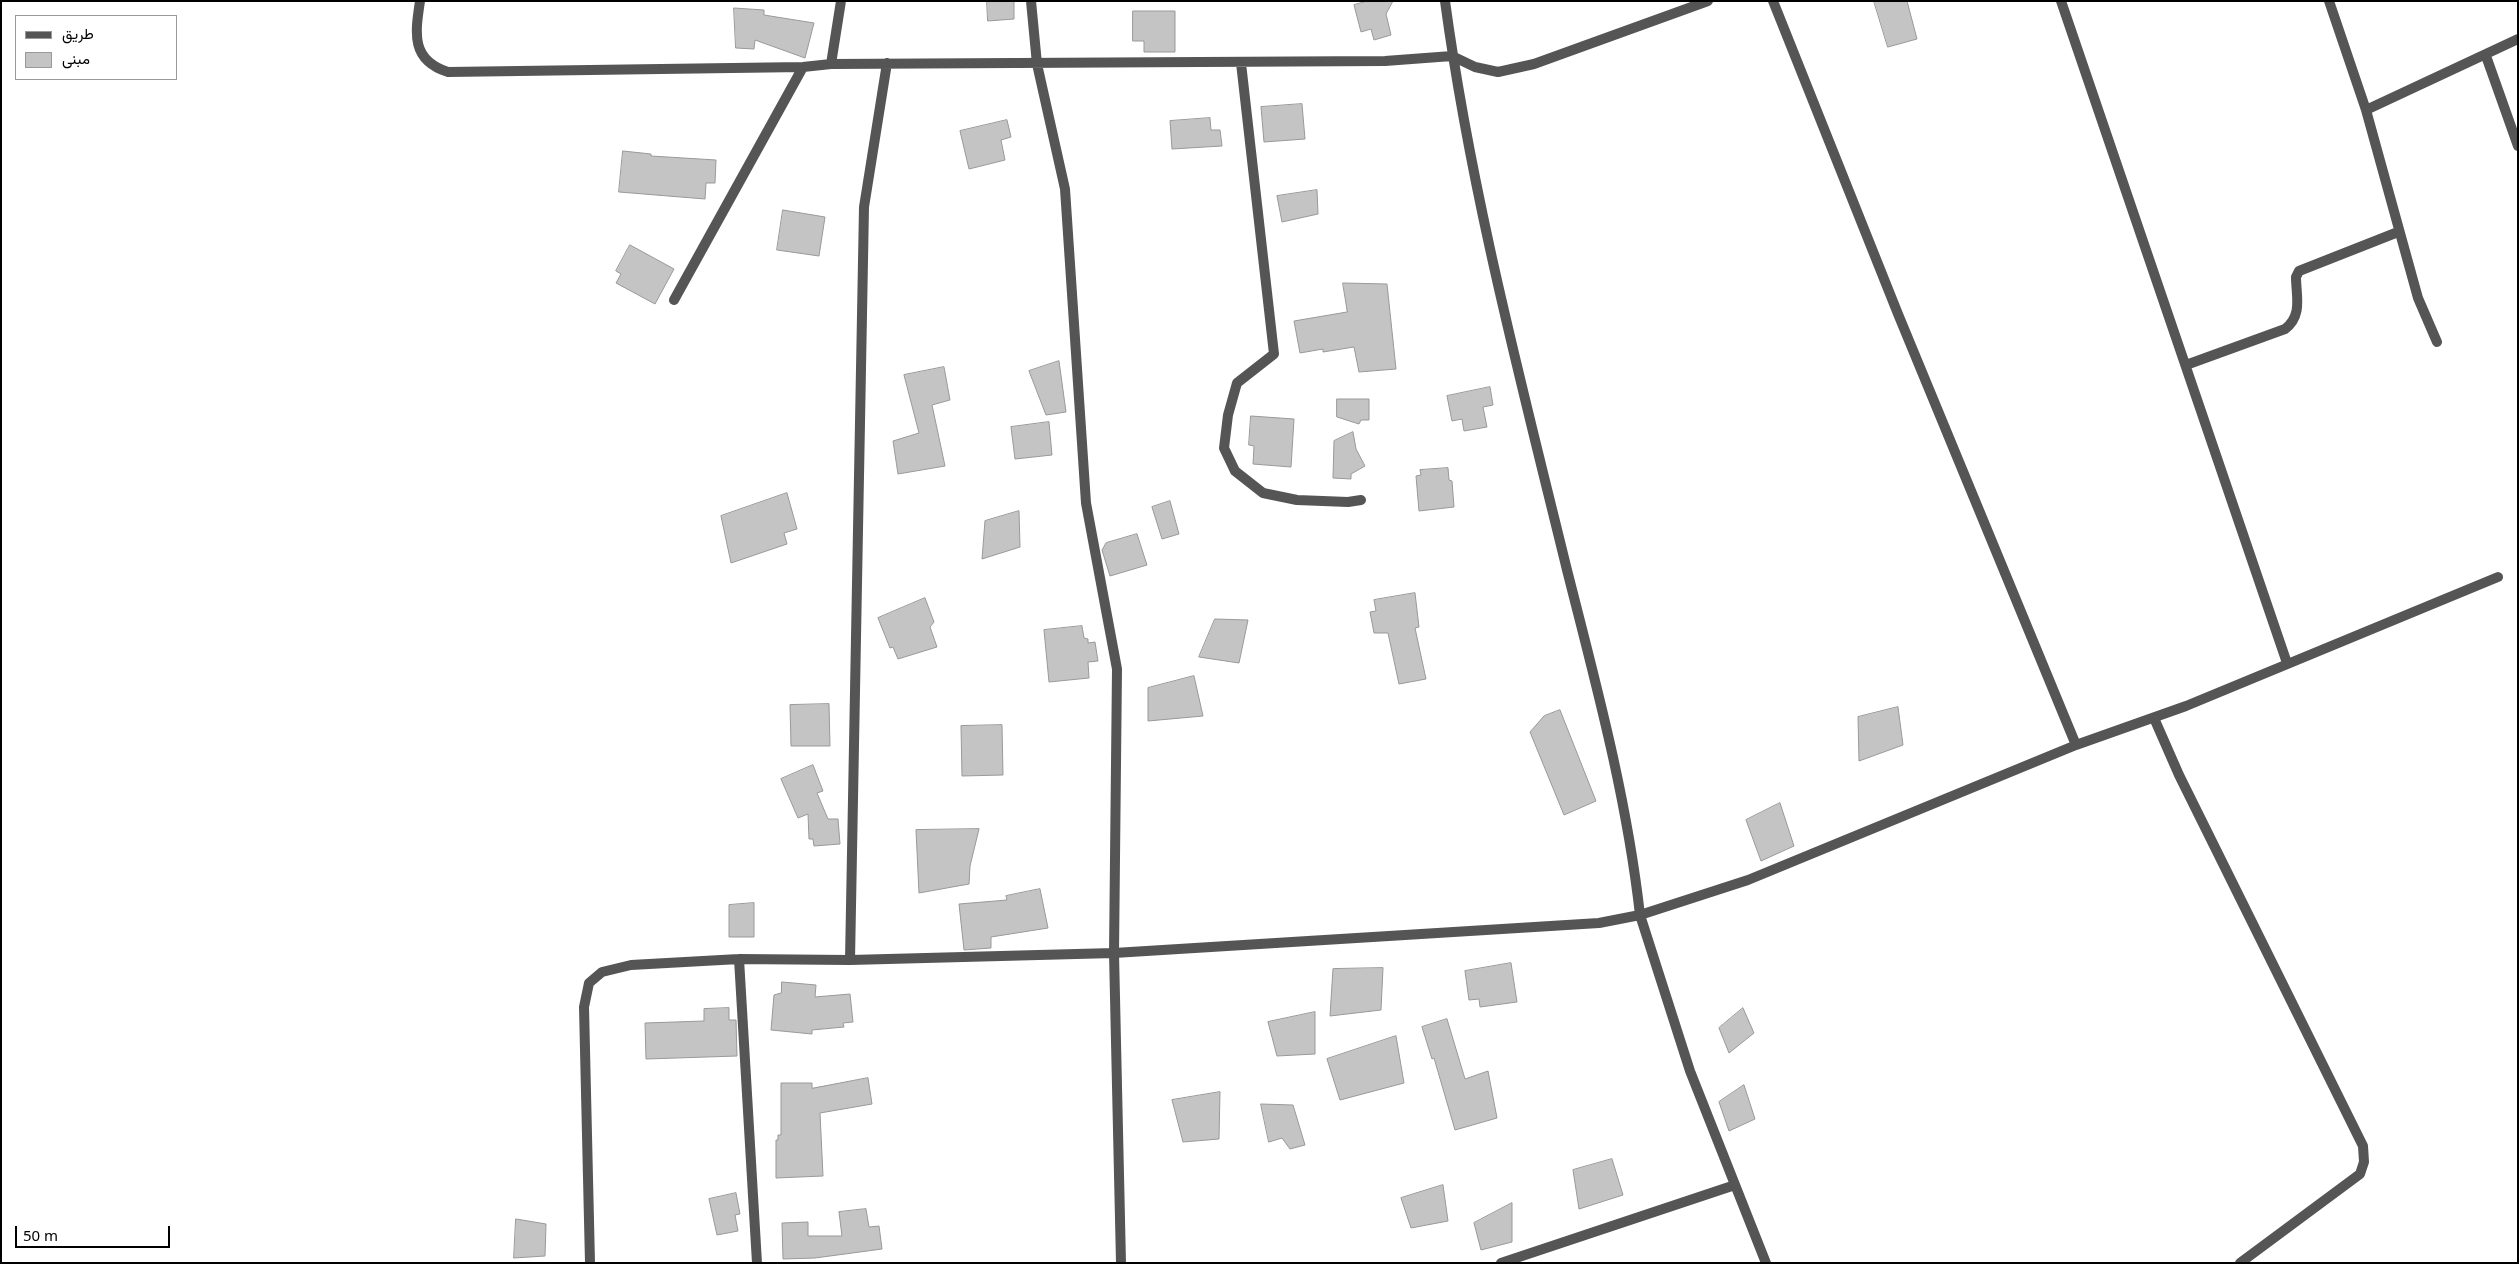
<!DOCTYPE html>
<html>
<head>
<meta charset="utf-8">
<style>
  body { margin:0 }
  #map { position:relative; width:2519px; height:1264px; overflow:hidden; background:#fff; font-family:"Noto Sans",Vazirmatn,sans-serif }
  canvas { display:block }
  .frame { position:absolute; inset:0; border:2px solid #000; pointer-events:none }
  .legend { position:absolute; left:15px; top:15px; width:162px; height:65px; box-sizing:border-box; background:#fff; border:1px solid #999; margin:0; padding:6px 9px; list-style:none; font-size:15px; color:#000 }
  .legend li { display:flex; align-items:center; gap:10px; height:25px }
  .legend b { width:25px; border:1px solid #999 }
  .scale { position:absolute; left:15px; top:1226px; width:155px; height:22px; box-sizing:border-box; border:2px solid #000; border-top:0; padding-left:6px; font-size:15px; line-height:18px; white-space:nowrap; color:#000; -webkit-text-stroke:4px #fff; paint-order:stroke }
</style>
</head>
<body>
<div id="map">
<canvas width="2519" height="1264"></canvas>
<div class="frame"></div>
<ul class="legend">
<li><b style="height:6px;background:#555"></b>طريق</li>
<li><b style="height:14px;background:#c4c4c4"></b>مبنى</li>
</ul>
<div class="scale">50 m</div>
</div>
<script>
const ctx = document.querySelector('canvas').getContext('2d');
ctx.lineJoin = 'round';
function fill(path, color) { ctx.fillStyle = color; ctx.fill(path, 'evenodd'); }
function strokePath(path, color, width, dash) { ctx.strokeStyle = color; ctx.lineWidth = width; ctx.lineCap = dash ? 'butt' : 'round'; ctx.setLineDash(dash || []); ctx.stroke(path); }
const building = new Path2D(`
  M987 1H1014V19L988 21Z
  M1368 1H1393L1386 14 1391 35 1374 40 1371 29 1361 32 1354 5Z
  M1874 1H1907L1917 39 1888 47Z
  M734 8 764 10V15L814 23 805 58 755 40 754 49 736 48Z
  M1133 11H1175V52H1144V41H1133Z
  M1302 104 1305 139 1264 142 1261 107Z
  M1210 118 1211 130H1220L1222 146 1172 149 1170 121Z
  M1007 120 1011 137 1001 140 1005 160 969 169 960 131Z
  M623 151 651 154V156L716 160 715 183H706L705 199 619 192Z
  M1317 190 1318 214 1282 222 1277 196Z
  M783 210 825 217 819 256 777 250Z
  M630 245 674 269 655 304 616 283 621 274 616 271Z
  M1343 283 1387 284 1396 369 1359 372 1354 347 1323 352V349L1300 353 1294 321 1347 312Z
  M1059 361 1066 412 1046 415 1029 371Z
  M944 367 950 400 932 405 945 466 898 474 893 441 919 433 904 375Z
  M1490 387 1493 405 1483 407 1487 427 1464 431 1462 419 1452 421 1447 396Z
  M1337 399H1369V420H1361L1359 424 1337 417Z
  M1251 416 1294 419 1291 467 1253 464 1254 446 1249 445Z
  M1049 422 1052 455 1015 459 1011 427Z
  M1353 432 1356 449 1365 466 1351 474V479L1333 478 1334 441Z
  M1448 468 1449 480 1452 481 1454 507 1419 511 1416 476 1421 475 1420 470Z
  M787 493 797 529 784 533 787 544 731 563 721 516Z
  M1170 501 1179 534 1162 539 1152 507Z
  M1019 511 1020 547 982 559 985 521Z
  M1137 534 1147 565 1110 576 1102 550 1106 543Z
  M1415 593 1419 627 1415 628 1426 679 1399 684 1388 633H1374L1370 612 1376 611 1374 600Z
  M925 598 934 622 930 627 937 647 898 659 893 647 890 648 878 618Z
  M1215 619 1248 620 1239 663 1199 657Z
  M1082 626 1084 638 1088 639V643L1095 642 1098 661 1088 662 1089 678 1049 682 1044 630Z
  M1194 676 1203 716 1148 721V688Z
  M829 704 830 746H791L790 705Z
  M1898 707 1903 745 1859 761 1858 717Z
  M1560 710 1596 801 1564 815 1530 732 1544 716Z
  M1002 725 1003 775 962 776 961 726Z
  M813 765 823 791 817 793 828 819H838L840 844 814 846 813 839H809L808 814 798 818 781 779Z
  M1780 803 1794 846 1761 861 1746 820Z
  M979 829 970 866 969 884 919 893 916 830Z
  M1040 889 1048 928 991 937V948L964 950 959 904 1007 900 1006 896Z
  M754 903V937H729V905Z
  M1511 963 1517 1002 1480 1007 1479 999 1469 1000 1465 971Z
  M1383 968 1381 1010 1330 1016 1333 969Z
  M782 982 816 985 815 997 850 994 853 1022 843 1023 844 1027 812 1030V1034L771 1030 774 995 781 993Z
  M729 1008V1020H736L737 1056 646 1059 645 1023 704 1021V1009Z
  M1743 1008 1754 1033 1729 1053 1719 1028Z
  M1315 1012V1054L1277 1056 1268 1022Z
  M1447 1019 1465 1079 1488 1071 1497 1118 1455 1130 1434 1058 1432 1059 1422 1027Z
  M1396 1036 1404 1083 1340 1100 1327 1059Z
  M868 1078 872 1104 820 1113 823 1176 776 1178V1140H778V1135H781V1083H812V1088Z
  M1744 1085 1755 1119 1729 1131 1719 1102Z
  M1220 1092 1219 1139 1183 1142 1172 1100Z
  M1261 1104 1293 1105 1305 1145 1290 1149 1282 1138 1269 1142Z
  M1612 1159 1623 1195 1579 1209 1573 1170Z
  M1443 1185 1448 1221 1411 1228 1401 1198Z
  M736 1193 740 1214 735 1215 738 1231 717 1235 709 1199Z
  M1512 1203V1242L1481 1250 1474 1223Z
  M866 1209 869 1227 879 1226 882 1249 815 1258 783 1259 782 1223 808 1222V1236H842L839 1212Z
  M516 1219 546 1224 545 1256 514 1258Z`);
fill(building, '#c4c4c4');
strokePath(building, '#999', 1);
strokePath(new Path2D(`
  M420 1C415 34 411 60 448 72L803 67 831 64 1385 61 1452 56 1475 67 1498 72 1534 64 1708 1
  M1031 1 1037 64 1065 189 1086 503 1117 669 1114 953 1121 1263
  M1773 1 1898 314 2076 745
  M2061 1 2287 663
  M2329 1 2366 110 2418 298 2437 342
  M2486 56 2518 146
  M1241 63 1274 354 1237 383 1228 415 1224 448 1235 471 1263 493 1297 500 1348 502 1361 500
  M831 64 841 1
  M2366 110 2518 39
  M674 300 803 67
  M2186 365 2285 329C2303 315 2296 296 2296 277L2299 271 2398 232
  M2154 718 2179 775 2363 1146 2364 1162 2360 1174 2240 1263
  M739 959 757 1263
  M850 960 864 207 887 63
  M590 1263 584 1007 589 983 602 972 631 965 739 959 850 960 1114 953 1599 923 1640 915C1627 798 1596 684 1567 570 1521 382 1471 193 1445 1
  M1501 1263 1735 1185
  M1766 1263 1690 1071 1640 915 1748 880 2076 745 2186 706 2498 577`), '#555', 10);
</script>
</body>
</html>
